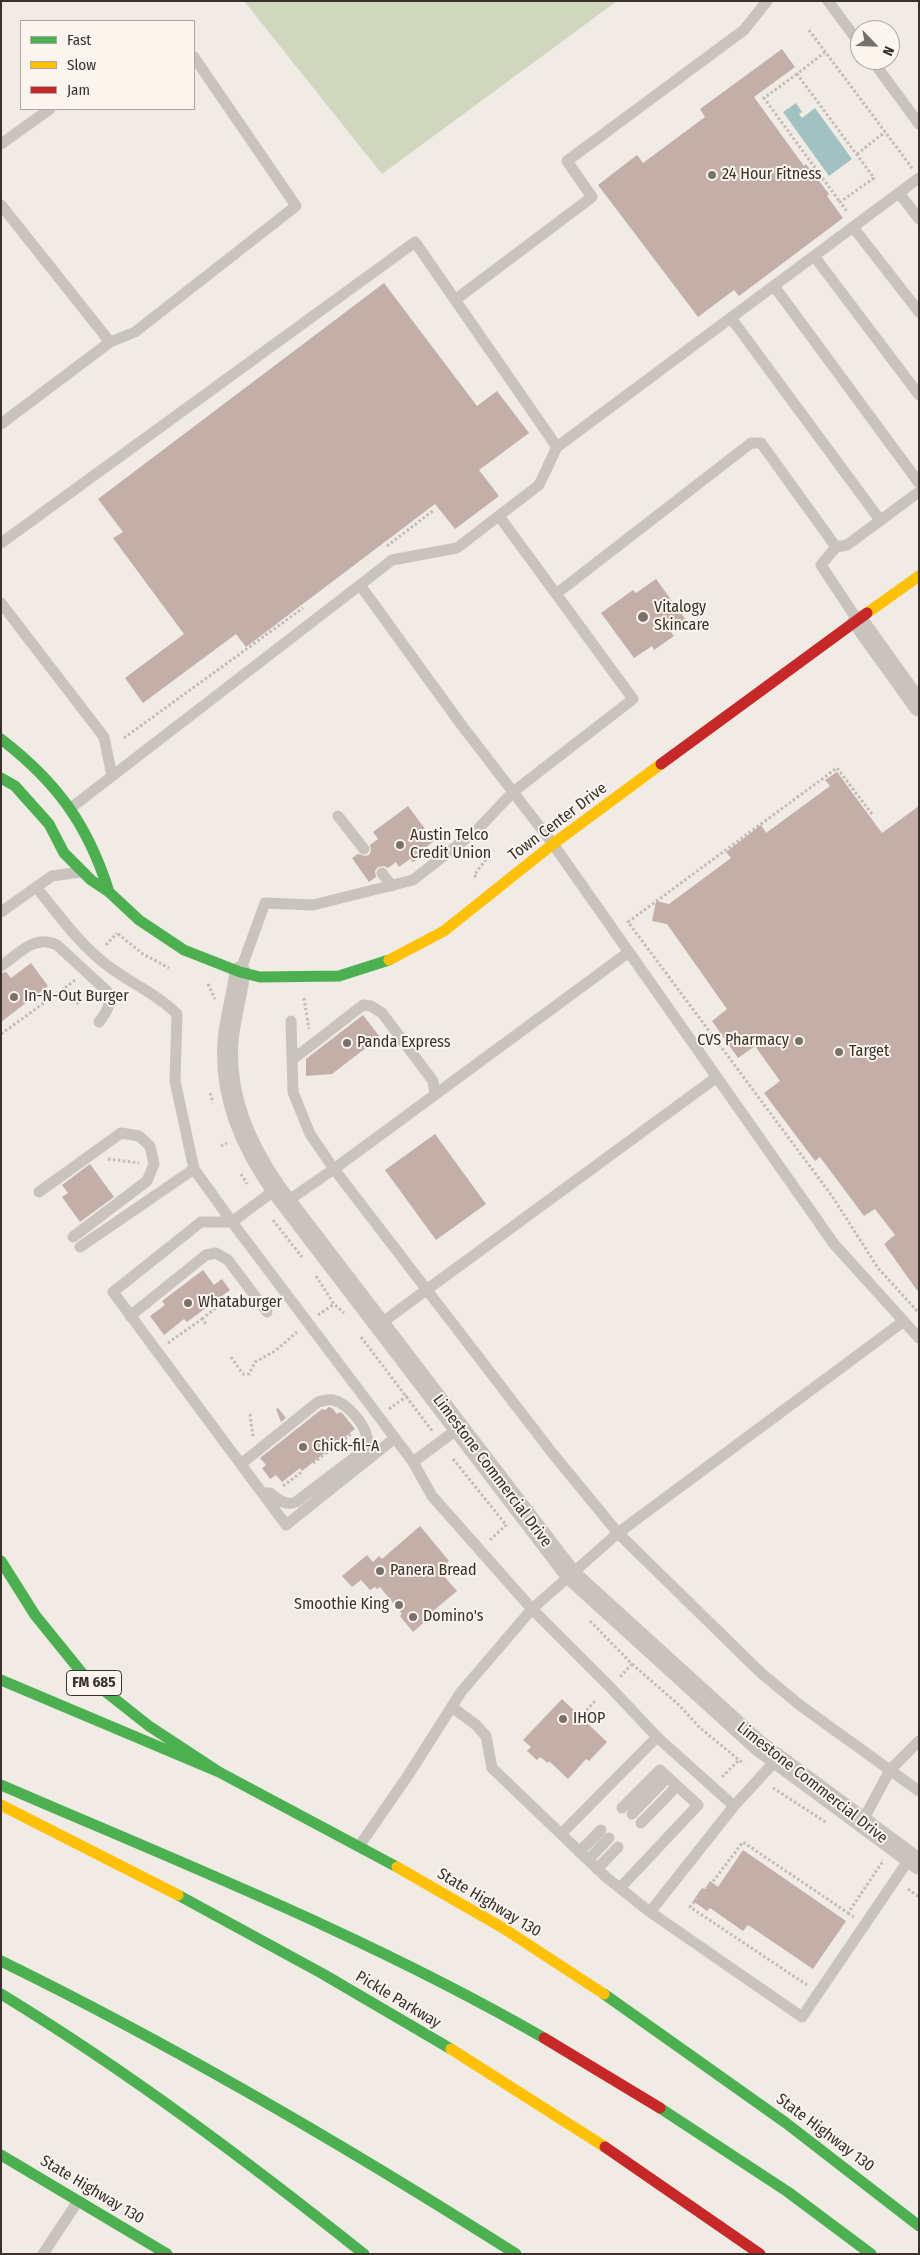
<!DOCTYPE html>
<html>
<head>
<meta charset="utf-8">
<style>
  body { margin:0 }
  #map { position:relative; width:920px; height:2255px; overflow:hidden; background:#f0ebe5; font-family:"Fira Sans Condensed",sans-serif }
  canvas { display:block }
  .frame { position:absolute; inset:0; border:2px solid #3b302b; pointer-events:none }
  .legend { position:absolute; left:20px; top:20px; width:175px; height:90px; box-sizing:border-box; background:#fbf5ee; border:1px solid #aea6a0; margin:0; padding:6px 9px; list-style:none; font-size:15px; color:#3b302b }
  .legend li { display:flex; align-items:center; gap:10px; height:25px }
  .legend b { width:25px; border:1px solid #aea6a0 }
  .north { position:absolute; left:850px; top:20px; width:50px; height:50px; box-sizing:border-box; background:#fbf5ee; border:1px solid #aea6a0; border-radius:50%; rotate:114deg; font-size:14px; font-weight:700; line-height:20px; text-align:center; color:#3b302b }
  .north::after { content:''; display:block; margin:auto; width:18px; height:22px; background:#7a716c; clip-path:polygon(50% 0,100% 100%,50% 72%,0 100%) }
</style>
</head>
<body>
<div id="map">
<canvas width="920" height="2255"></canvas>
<div class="frame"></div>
<ul class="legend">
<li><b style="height:6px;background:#4caf50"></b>Fast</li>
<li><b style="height:6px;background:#ffc107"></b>Slow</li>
<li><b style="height:6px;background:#c62828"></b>Jam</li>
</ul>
<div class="north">N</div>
</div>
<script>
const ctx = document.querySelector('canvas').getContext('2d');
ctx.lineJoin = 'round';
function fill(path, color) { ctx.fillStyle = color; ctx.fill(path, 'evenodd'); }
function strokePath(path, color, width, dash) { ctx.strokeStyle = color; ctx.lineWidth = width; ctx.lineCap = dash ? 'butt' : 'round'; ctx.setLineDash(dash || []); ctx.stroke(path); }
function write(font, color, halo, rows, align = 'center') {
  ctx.font = font + ' "Fira Sans Condensed",sans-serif'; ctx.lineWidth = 4; ctx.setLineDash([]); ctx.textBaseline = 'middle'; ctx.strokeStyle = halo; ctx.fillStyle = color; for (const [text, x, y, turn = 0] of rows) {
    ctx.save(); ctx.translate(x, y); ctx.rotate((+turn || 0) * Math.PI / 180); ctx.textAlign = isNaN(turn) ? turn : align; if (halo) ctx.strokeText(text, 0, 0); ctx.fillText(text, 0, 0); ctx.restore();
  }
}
fill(new Path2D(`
  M244 1H617L382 174Z`), '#d1d6bf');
fill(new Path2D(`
  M796 103 802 112 799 114 802 118 815 108 852 159 829 176 783 112Z`), '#a1c2c1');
fill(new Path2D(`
  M782 49 795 67 754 97 804 166 806 164 829 194 827 196 843 218 739 296 734 290 698 317 598 185 637 155 643 163 705 117 700 109Z
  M384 283 477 406 497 391 529 433 479 470 499 496 455 529 435 504 246 647 236 634 143 703 125 678 184 634 113 538 123 532 98 499Z
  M656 579 686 620 670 631 674 636 654 650 652 646 634 658 601 613 633 590 636 593Z
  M837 772 882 833 919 806V1293L884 1244 895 1235 875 1209 864 1216 820 1157 815 1161 764 1093 780 1081 755 1046 738 1058 712 1021 727 1009 667 924 652 921 656 901 669 904 731 858 726 852 761 825 766 833 830 786 825 780Z
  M408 806 434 841 425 848 428 852 413 862 410 859 399 867 396 862 388 868 384 866 378 867 375 871 376 877 369 882 352 858 358 854 365 856 369 855 371 851 370 845 378 839 373 832Z
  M31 963 48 986 1 1022V973L6 972 11 978Z
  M363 1015 380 1037 332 1074 306 1076V1059Z
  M435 1134 486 1204 436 1240 385 1170Z
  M90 1164 114 1197 80 1222 62 1197 68 1193 62 1185Z
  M203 1270 214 1285 222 1279 230 1290 187 1322 184 1319 164 1335 150 1316 165 1305 162 1301Z
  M329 1407 332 1408 337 1414 340 1412 343 1414 355 1429 302 1471 300 1468 282 1482 276 1475 270 1479 262 1468 266 1465 260 1458 322 1409 325 1410Z
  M278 1408 286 1418 281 1422 276 1409Z
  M420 1526 449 1561 445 1565 449 1570 443 1575 457 1591 427 1616 429 1618 413 1632 400 1616 402 1614 380 1587 377 1589 375 1587 370 1590 361 1580 352 1587 342 1576 367 1555 373 1562 379 1556 382 1559Z
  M562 1699 607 1742 589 1761 586 1759 568 1779 549 1761 548 1763 540 1757 537 1760 527 1751 531 1747 523 1740Z
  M743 1850 846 1921 813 1969 748 1925 743 1931 710 1908 707 1911 693 1901 702 1888 705 1889 710 1881 718 1887Z`), '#c3afa7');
strokePath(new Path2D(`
  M809 30 912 168
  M825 52 797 74 874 178 840 202 848 213
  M797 74 764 98 840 202
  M857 154 885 132
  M387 546 434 510
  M124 738 303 608
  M872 814 837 768 628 922 832 1196 878 1268 919 1313
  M476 877 474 875 487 858 477 846
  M118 934 143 954 169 968
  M106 945 117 933
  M75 980 66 987 79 1005
  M208 984 215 999
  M304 998 309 1029
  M1 1034 66 987
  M210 1093 213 1103
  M221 1146 227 1143
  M108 1159 139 1163
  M241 1174 247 1184
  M273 1220 302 1257
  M316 1276 334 1304 344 1313
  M318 1315 334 1304
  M202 1319 222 1303
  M361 1337 433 1432
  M168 1343 202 1319 207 1325
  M231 1357 243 1374H249L255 1362 275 1351 297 1332
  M389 1409 407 1396
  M250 1414 253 1437
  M453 1459 507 1526
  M313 1463 351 1434
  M283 1486 303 1471
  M490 1540 506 1525
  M590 1621 632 1664 620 1677
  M632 1664 680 1706 700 1728 744 1764
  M583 1714 596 1700
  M722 1777 739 1760
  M773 1788 827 1823
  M908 1889 919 1897
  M848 1913 854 1917
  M807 1985 690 1907 714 1880 743 1842 848 1913 883 1861 882 1860`), '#c2bbb6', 3, [2.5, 2.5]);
strokePath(new Path2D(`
  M828 1 860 44
  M872 60 919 124
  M1 144 50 109
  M899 193 919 219
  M1 205 110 342
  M853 227 919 312
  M814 256 919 395
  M774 286 919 483
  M455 300 592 197 567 161 744 30 767 1
  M731 318 880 520
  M1 424 110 342 135 332 296 206 194 57
  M557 447 919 178
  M1 543 415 242 557 447 539 485 457 548 392 560 360 585
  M836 547 821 565 858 621
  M556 594 751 443H761L836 547 847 545 919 492
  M1 603 104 737 112 776
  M72 807 360 585 460 723 553 844 834 1244 919 1338
  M338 816 364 849
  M382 873 392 886
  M36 887C55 910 73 936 96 956 120 979 153 990 177 1014L175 1081 194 1169 232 1222H201L113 1292 286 1525 395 1438
  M1 912 52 876 80 872
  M1 966C20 953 34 934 57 945L107 991C112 1004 107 1012 99 1022
  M240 972 265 903 313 905 413 880 477 830 513 792 633 699 499 516
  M291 1021 293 1092 310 1134 334 1169 553 1454 618 1533 761 1673 801 1706 919 1791
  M292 1060 363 1005 371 1006 382 1013 433 1081 435 1094
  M276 1189 232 1222 413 1462 459 1428
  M39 1192 121 1133 139 1136 150 1146 154 1164 147 1181 73 1237
  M286 1202 334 1169 629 952
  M80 1247 194 1169
  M130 1316 206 1255 216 1253 228 1260 267 1312
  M380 1324 717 1077
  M413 1462 432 1496 532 1609 610 1687 657 1737 561 1834 492 1768 486 1736 476 1725 452 1707
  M241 1464 318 1402C323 1401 328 1399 333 1400 347 1403 364 1423 367 1437 369 1443 365 1447 362 1452L296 1502C286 1506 278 1500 270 1493H264
  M657 1737 734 1806
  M777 1759 734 1806 650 1912 802 2017 910 1858
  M632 1814 668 1777
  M862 1822 890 1770 919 1741
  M641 1823 677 1786
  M561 1834 607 1878 650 1912
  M360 1845 409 1774 461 1692 532 1609 618 1533 904 1321
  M579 1852 601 1830
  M588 1860 609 1838
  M597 1869 618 1847
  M620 1888 698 1805 660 1770 622 1808
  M43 2254 78 2201`), '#c9c3be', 11);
strokePath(new Path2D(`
  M858 621 919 706
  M240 972C237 995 230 1018 228 1041 224 1096 245 1144 276 1189L571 1575 758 1745 919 1864`), '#c9c3be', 21);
strokePath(new Path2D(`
  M1 739C57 782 88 825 109 892
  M1 778 15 786 49 824 64 853 91 880 109 892 139 920 184 950 240 972 260 977 339 976 389 960
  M1 1561 35 1615 82 1673 149 1726 219 1772
  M1 1680 219 1772 397 1867
  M1 1785C184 1864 371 1938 544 2038
  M178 1895 323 1974 451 2049
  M1 1961C179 2048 349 2148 516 2254
  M1 1994C129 2072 247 2161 364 2254
  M604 1994 786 2123 919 2226
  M660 2108 788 2192 871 2254
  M1 2155 167 2254`), '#4caf50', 11);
strokePath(new Path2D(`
  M867 613 919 576
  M389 960 444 931 553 844 661 764
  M1 1805 178 1895
  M397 1867 503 1928 604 1994
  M451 2049 605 2147`), '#ffc107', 11);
strokePath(new Path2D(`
  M661 764 867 613
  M544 2038 660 2108
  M605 2147 760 2254`), '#c62828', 11);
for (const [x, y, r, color] of [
  [712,175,5,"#7a716c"],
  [643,617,6,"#7a716c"],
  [400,845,5,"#7a716c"],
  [14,997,5,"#7a716c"],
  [799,1041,5,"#7a716c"],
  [347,1043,5,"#7a716c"],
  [839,1052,5,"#7a716c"],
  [188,1303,5,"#7a716c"],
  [303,1447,5,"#7a716c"],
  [380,1571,5,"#7a716c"],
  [399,1605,5,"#7a716c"],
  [413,1617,5,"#7a716c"],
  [563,1719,5,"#7a716c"]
]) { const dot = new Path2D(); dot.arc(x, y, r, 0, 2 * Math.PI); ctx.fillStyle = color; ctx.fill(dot); strokePath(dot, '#fbf5ee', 2); }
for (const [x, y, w] of [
  [94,1683,55]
]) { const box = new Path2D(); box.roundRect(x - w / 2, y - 12.5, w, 25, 4); ctx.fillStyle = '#fbf5ee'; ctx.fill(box); strokePath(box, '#3b302b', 1); }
write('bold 15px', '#3b302b', null, [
  ["FM 685",94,1683]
]);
write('16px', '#3b302b', '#fbf5ee', [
  ["24 Hour Fitness",722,175],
  ["Vitalogy",654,608],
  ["Skincare",654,626],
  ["Austin Telco",410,836],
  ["Credit Union",410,854],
  ["In-N-Out Burger",24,997],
  ["CVS Pharmacy",789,1041,"right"],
  ["Panda Express",357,1043],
  ["Target",849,1052],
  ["Whataburger",198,1303],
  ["Chick-fil-A",313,1447],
  ["Panera Bread",390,1571],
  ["Smoothie King",389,1605,"right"],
  ["Domino's",423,1617],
  ["IHOP",573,1719]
], 'left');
write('16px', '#3b302b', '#fbf5ee', [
  ["Town Center Drive",558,822,-37],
  ["Limestone Commercial Drive",492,1471,53],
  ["Limestone Commercial Drive",812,1783,38],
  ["State Highway 130",489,1903,31],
  ["Pickle Parkway",398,2000,31],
  ["State Highway 130",825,2133,37],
  ["State Highway 130",92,2190,31]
]);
</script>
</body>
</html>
